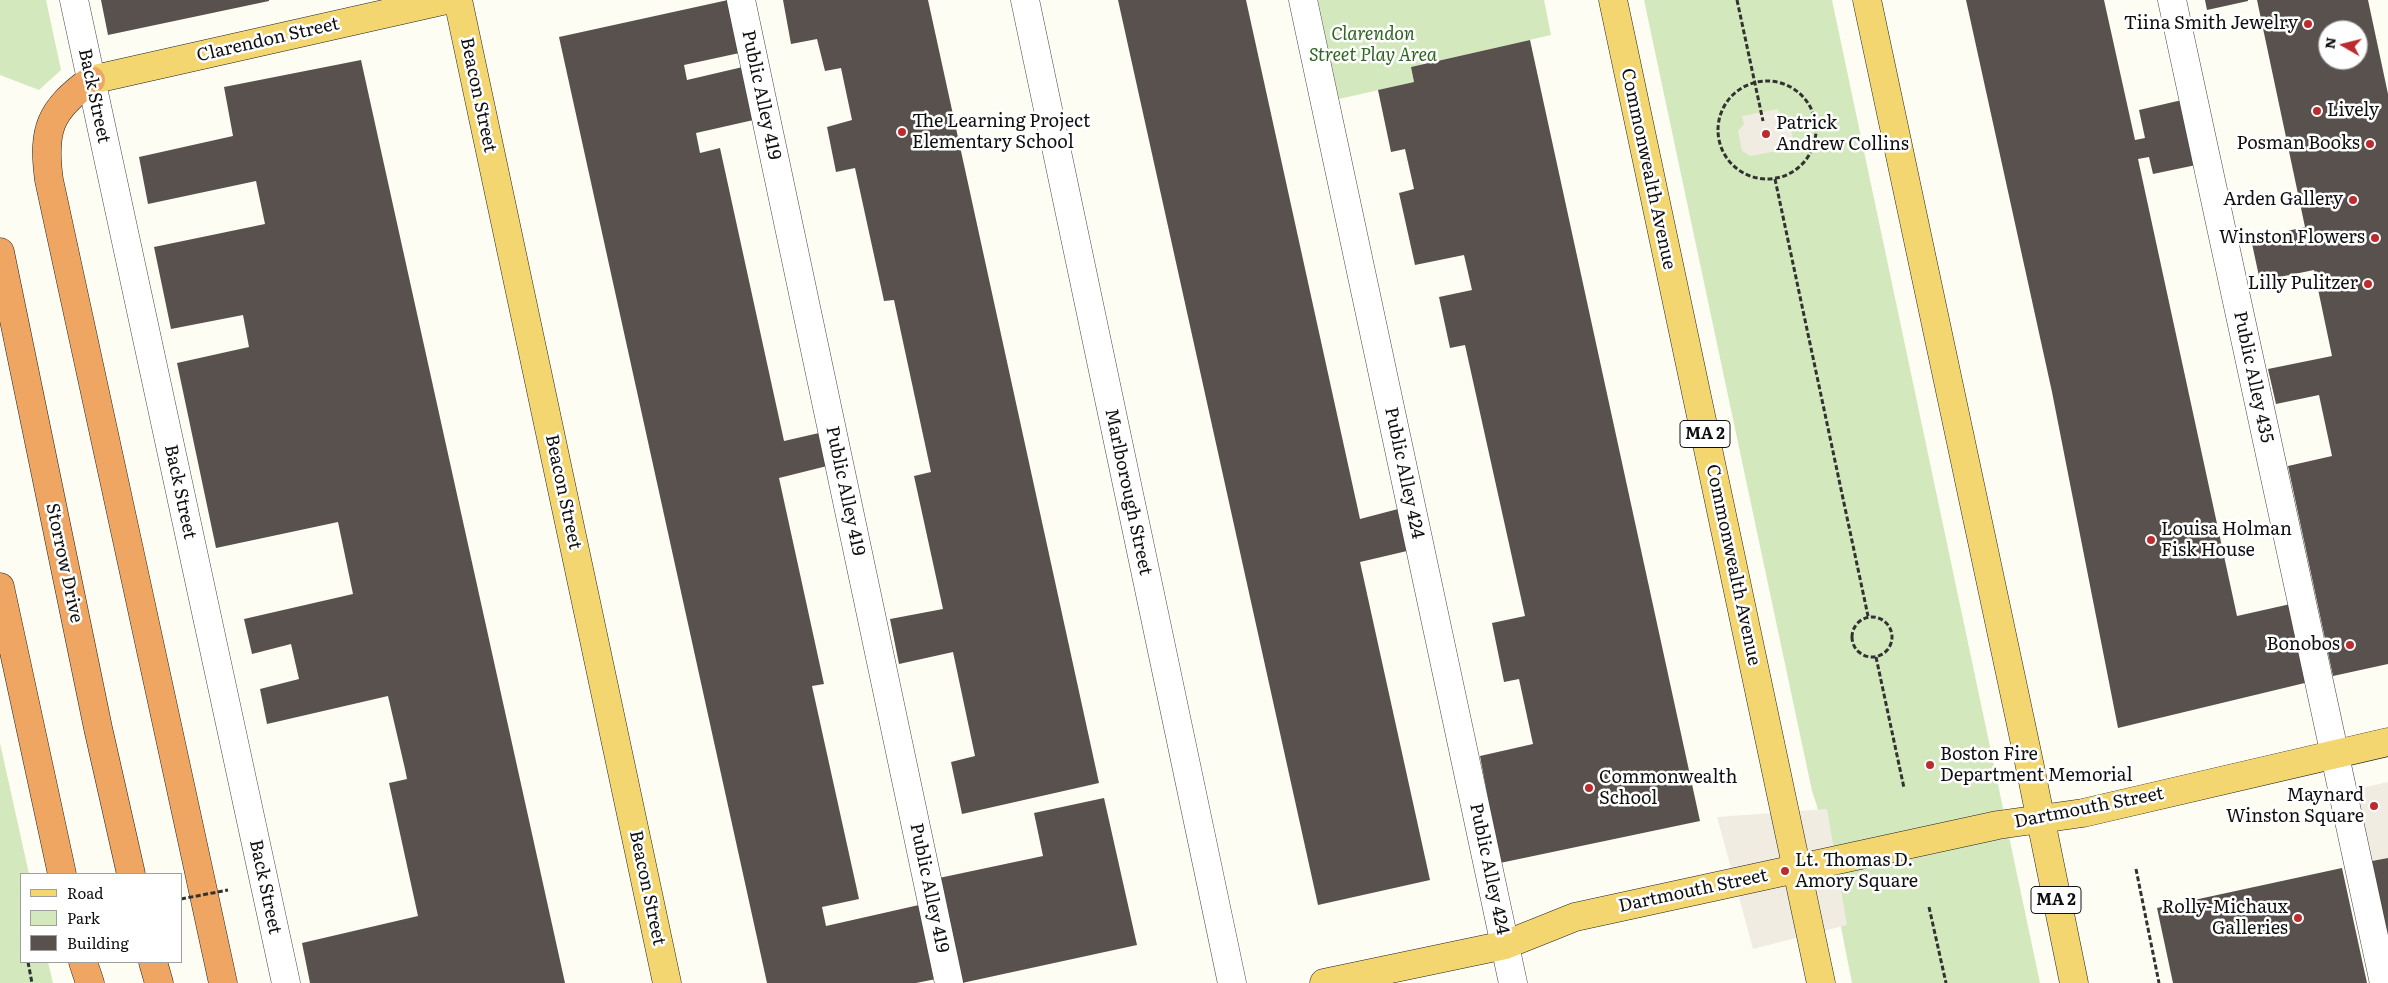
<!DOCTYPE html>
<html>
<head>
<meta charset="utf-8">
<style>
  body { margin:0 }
  #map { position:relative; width:2388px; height:983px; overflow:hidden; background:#fefdf3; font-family:Literata,serif }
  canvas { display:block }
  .legend { position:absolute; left:20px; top:873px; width:162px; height:90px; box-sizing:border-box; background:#fff; border:1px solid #9f9f9f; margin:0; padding:6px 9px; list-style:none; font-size:15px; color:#101010 }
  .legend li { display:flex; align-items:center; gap:10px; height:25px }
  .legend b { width:25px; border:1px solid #9f9f9f }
  .north { position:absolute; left:2318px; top:20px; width:50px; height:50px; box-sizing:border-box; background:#fff; border:1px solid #9f9f9f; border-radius:50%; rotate:278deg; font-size:14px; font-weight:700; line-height:20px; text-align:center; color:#101010 }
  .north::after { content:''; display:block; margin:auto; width:18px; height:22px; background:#bb2c2f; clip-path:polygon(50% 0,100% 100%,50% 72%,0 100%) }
</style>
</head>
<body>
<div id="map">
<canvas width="2388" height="983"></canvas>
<ul class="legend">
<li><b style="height:6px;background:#f3d66f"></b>Road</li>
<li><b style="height:14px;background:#d3e8bd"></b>Park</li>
<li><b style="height:14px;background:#58514d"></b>Building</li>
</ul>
<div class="north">N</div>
</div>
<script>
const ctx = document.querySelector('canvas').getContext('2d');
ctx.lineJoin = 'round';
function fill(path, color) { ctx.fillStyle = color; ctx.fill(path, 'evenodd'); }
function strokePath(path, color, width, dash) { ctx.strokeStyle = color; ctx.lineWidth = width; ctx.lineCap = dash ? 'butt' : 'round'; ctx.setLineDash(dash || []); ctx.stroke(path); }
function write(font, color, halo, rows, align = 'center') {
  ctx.font = font + ' Literata,serif'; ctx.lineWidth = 5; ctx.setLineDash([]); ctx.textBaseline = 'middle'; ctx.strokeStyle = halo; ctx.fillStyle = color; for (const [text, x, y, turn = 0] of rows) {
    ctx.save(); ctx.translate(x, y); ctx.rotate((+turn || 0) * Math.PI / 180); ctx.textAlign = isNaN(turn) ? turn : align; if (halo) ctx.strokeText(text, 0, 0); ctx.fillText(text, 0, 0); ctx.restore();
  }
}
fill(new Path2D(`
  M0 0H46L61 70 39 90 0 75Z
  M1318 0H1544L1551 35 1411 67 1414 82 1339 99Z
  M1644 0H1832L2040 983H1852L1817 806 1812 791Z
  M0 743 29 874H21V962H48L53 983H0Z`), '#d3e8bd');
fill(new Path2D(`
  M1778 109 1780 116 1789 120 1793 140 1787 149 1751 156 1742 151 1738 131 1744 124 1742 116Z
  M2388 782V858L2372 861 2357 789Z
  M1827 809 1847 925 1753 949 1717 817Z`), '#f0ece1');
fill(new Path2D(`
  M101 0H269V1L108 35Z
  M728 0 744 52 684 65 687 80 747 66 758 119 696 133 700 153 720 148 784 441 819 433 827 466 779 478 824 684 812 686 859 899 822 907 826 926 919 905 936 979 916 983H767L559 37Z
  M783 0H928L1099 783 962 814 951 762 975 756 953 652 899 664 890 619 943 609 914 476 931 472 894 300 884 301 855 168 836 172 827 127 852 120 841 68 825 71 817 39 791 44Z
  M1118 0H1246L1360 519 1398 509 1407 551 1360 562 1430 880 1318 905Z
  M1966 0H2104L2135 140 2145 138 2139 110 2182 100 2196 165 2153 174 2149 157 2138 159 2237 616 2295 603 2313 681 2118 728 2052 392Z
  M2205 0H2248V1L2207 10Z
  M2257 0H2368L2388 94V664L2333 676 2288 466 2332 456 2319 395 2276 404 2268 369 2332 356 2314 270 2260 281 2251 239 2305 227ZM2328 30H2358V60H2328Z
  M1530 40 1700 821 1500 863 1480 756 1533 744 1519 679 1504 682 1492 623 1525 616 1465 345 1450 348 1439 297 1472 290 1464 255 1415 265 1399 193 1414 189 1405 149 1391 152 1378 90 1414 82 1411 67Z
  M361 60 391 196 565 983H310L302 943 418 916 389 783 407 779 405 769 388 696 267 724 260 689 299 679 291 644 252 654 244 619 353 594 338 522 216 548 177 363 249 347 243 315 171 329 154 247 265 224 256 181 148 204 139 157 233 136 224 87Z
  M1104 798 1137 945 962 983 939 878 1043 856 1034 813Z
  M2388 858V932H2387L2372 861Z
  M2342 868 2367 983H2173L2157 908Z`), '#58514d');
const minor = new Path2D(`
  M74 0 286 983
  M741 0 949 983
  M1025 0 1232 983
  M1303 0 1513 983
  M2172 0 2384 983`);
const major = new Path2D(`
  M458 0 667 983
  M1613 0 1821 983
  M1867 0 2029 762 2074 983
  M91 80 446 0
  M1324 983 1505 945 1575 917 1998 825 2083 813 2388 742`);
const highway = new Path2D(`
  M91 80C50 110 42 129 49 180L223 983
  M0 252 98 728 131 874
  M0 587 62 874
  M83 962 90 983
  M153 962 159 983`);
strokePath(minor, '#434343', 29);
strokePath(major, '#212121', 29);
strokePath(highway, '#212121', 29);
strokePath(new Path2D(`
  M1737 0 1763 121
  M1718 130a49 49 0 1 1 98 0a49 49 0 1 1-98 0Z
  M1775 179 1868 616
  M1852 637a20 20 0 1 1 40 0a20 20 0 1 1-40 0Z
  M1876 657 1904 788
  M2136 869 2159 983
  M1929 907 1946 983
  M28 962 32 983`), '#323232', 3, [5, 2.5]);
strokePath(minor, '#fff', 28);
strokePath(major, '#f3d66f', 28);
strokePath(highway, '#eea662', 28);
strokePath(new Path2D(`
  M181 899 228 890`), '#323232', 3, [5, 2.5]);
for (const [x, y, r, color] of [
  [2308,24,5,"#bb2c2f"],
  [2317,111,5,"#bb2c2f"],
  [902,132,5,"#bb2c2f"],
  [1766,134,5,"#bb2c2f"],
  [2370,144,5,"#bb2c2f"],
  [2353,200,5,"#bb2c2f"],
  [2375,238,5,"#bb2c2f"],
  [2368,284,5,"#bb2c2f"],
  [2151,540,5,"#bb2c2f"],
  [2350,645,5,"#bb2c2f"],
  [1930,765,5,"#bb2c2f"],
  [1589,788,5,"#bb2c2f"],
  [2374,806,5,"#bb2c2f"],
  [1785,871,5,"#bb2c2f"],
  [2298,918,5,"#bb2c2f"]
]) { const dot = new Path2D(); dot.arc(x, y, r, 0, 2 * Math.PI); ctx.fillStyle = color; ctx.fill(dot); strokePath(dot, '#fff', 2); }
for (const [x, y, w] of [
  [1705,434,50],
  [2056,900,50]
]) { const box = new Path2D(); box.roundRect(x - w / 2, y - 13.5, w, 27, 4); ctx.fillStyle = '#fff'; ctx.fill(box); strokePath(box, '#101010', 1); }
write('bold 16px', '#101010', null, [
  ["MA 2",1705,434],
  ["MA 2",2056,900]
]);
write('18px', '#101010', '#fff', [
  ["Tiina Smith Jewelry",2298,24],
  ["Lively",2327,111,"left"],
  ["The Learning Project",912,122,"left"],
  ["Elementary School",912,143,"left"],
  ["Patrick",1776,124,"left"],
  ["Andrew Collins",1776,145,"left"],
  ["Posman Books",2360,144],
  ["Arden Gallery",2343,200],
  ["Winston Flowers",2365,238],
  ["Lilly Pulitzer",2358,284],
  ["Louisa Holman",2161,530,"left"],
  ["Fisk House",2161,551,"left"],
  ["Bonobos",2340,645],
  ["Boston Fire",1940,755,"left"],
  ["Department Memorial",1940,776,"left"],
  ["Commonwealth",1599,778,"left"],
  ["School",1599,799,"left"],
  ["Maynard",2364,796],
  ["Winston Square",2364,817],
  ["Lt. Thomas D.",1795,861,"left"],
  ["Amory Square",1795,882,"left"],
  ["Rolly-Michaux",2288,908],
  ["Galleries",2288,929]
], 'right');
write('italic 18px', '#2e6622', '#fff', [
  ["Clarendon",1373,35],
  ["Street Play Area",1373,56]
]);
write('18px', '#101010', '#fff', [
  ["Clarendon Street",268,40,-13],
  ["Beacon Street",478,95,78],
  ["Public Alley 419",761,95,78],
  ["Back Street",94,96,78],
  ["Commonwealth Avenue",1648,169,78],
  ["Public Alley 435",2253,377,78],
  ["Public Alley 424",1404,473,78],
  ["Public Alley 419",845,491,78],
  ["Back Street",180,492,78],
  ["Beacon Street",563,492,78],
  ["Marlborough Street",1128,492,78],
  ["Storrow Drive",64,563,78],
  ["Commonwealth Avenue",1733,565,78],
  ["Dartmouth Street",2089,808,-11],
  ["Public Alley 424",1489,869,78],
  ["Back Street",265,887,78],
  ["Beacon Street",647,888,78],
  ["Public Alley 419",929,888,78],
  ["Dartmouth Street",1693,891,-12]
]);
</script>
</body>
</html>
